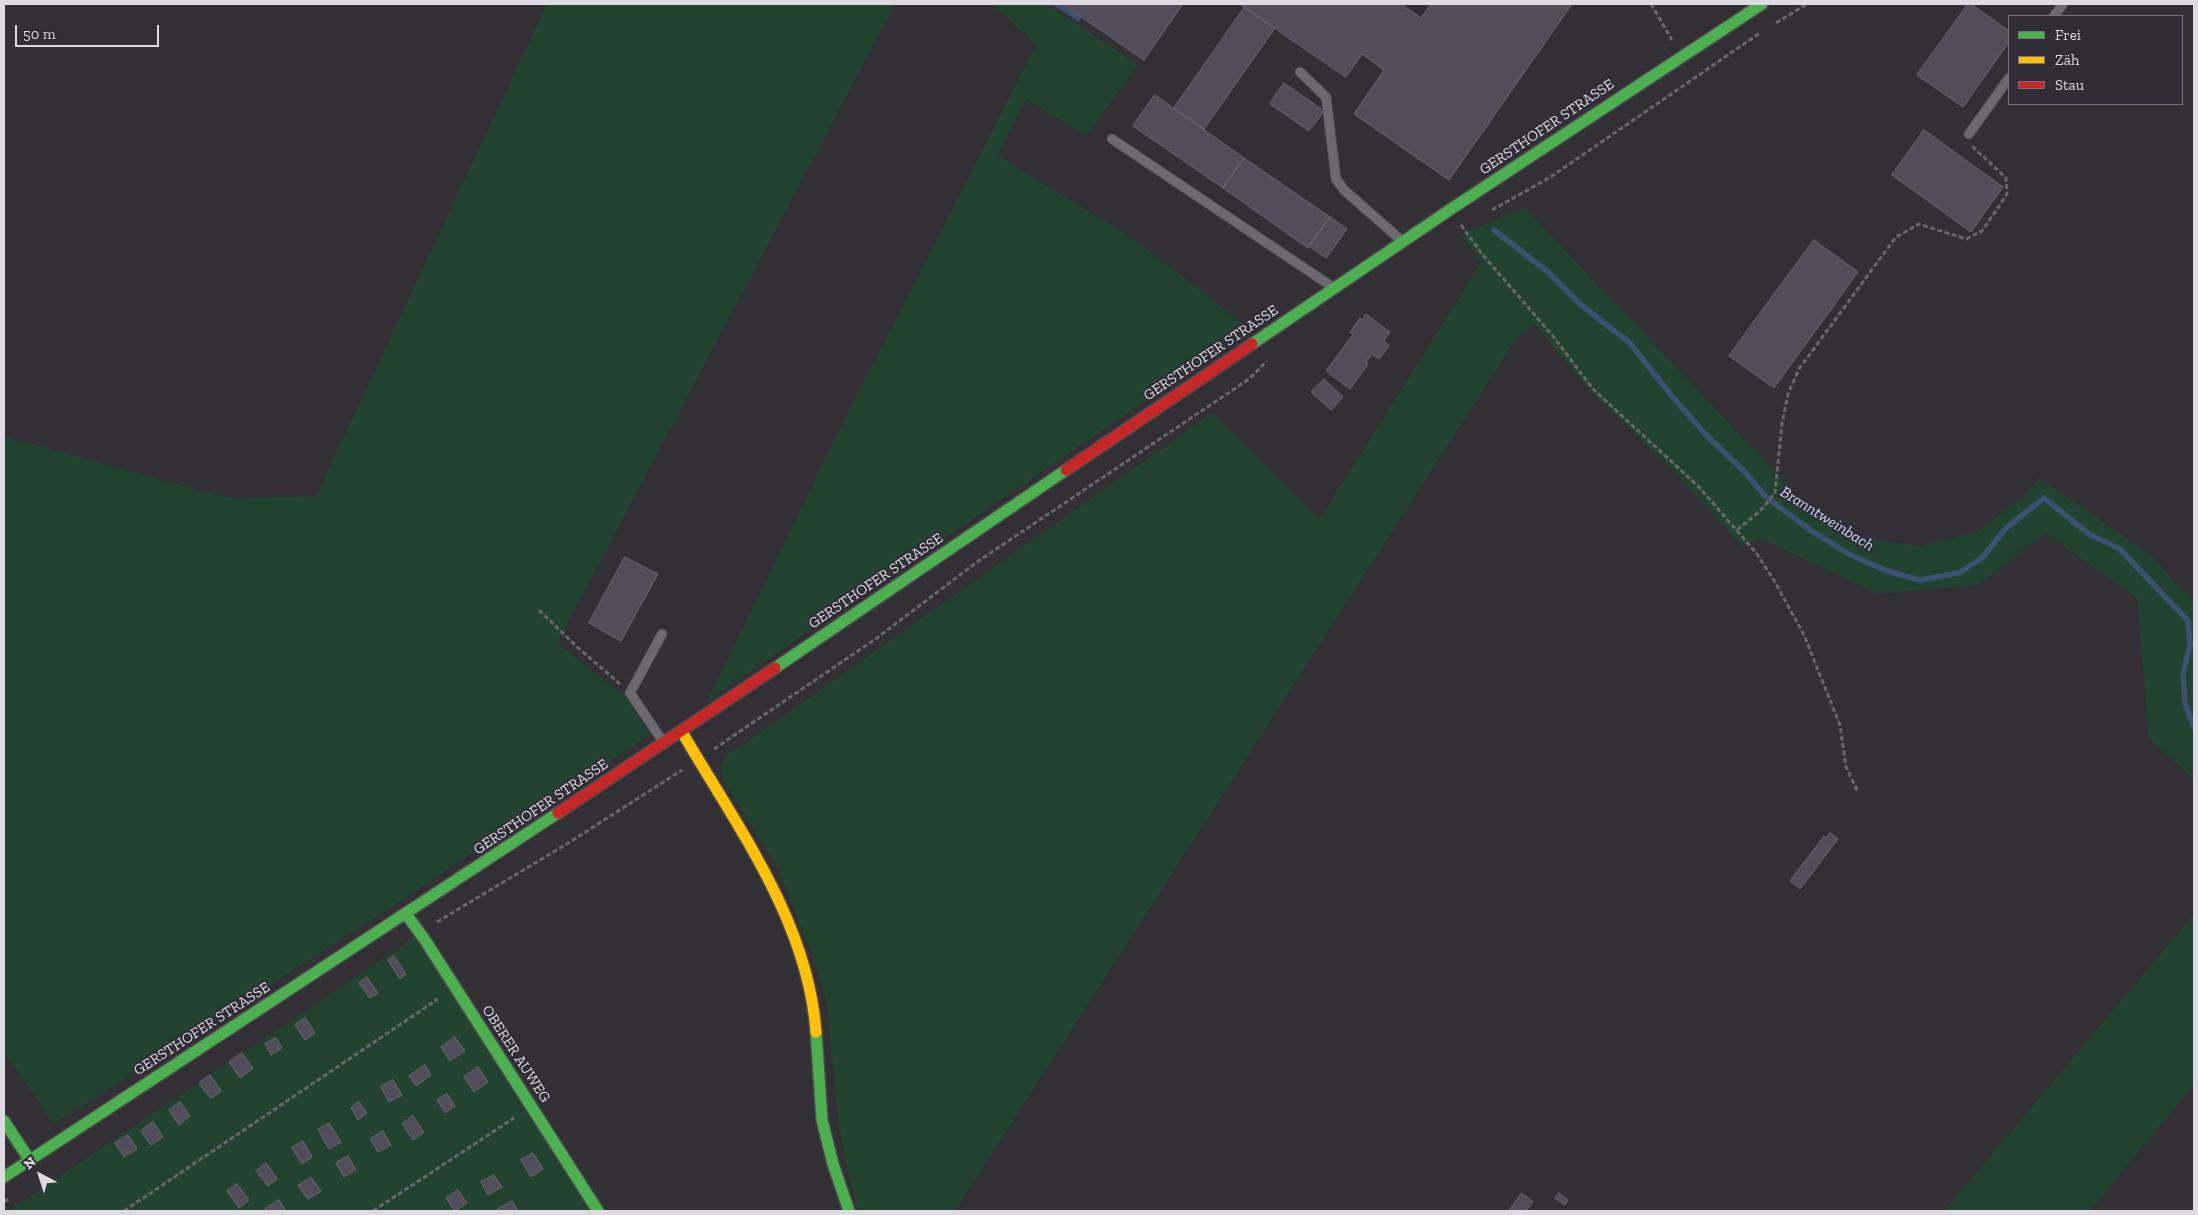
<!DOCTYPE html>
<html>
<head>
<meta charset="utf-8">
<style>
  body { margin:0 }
  #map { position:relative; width:2198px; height:1215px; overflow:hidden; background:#322f35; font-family:"Zilla Slab",serif }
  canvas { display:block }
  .frame { position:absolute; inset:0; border:5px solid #dddbe1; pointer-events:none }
  .legend { position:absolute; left:2008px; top:15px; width:175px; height:90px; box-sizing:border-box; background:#312d37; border:1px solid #76737b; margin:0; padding:6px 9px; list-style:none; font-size:15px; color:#dddbe1 }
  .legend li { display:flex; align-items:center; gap:10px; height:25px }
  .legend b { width:25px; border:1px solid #76737b }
  .north { position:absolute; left:15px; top:1150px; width:50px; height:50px; -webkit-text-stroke:4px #312d37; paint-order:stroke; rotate:320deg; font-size:14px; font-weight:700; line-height:20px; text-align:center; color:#dddbe1 }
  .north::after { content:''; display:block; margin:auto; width:18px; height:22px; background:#dddbe1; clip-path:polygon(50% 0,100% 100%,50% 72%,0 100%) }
  .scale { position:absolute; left:15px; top:25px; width:144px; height:22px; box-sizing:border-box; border:2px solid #dddbe1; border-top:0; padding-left:6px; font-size:15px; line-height:18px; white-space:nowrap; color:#dddbe1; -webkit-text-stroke:4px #312d37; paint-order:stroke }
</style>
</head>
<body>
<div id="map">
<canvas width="2198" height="1215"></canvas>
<div class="frame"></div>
<ul class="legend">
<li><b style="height:6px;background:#4caf50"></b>Frei</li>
<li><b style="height:6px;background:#ffc107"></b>Zäh</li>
<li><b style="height:6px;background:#c62828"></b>Stau</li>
</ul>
<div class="north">N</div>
<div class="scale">50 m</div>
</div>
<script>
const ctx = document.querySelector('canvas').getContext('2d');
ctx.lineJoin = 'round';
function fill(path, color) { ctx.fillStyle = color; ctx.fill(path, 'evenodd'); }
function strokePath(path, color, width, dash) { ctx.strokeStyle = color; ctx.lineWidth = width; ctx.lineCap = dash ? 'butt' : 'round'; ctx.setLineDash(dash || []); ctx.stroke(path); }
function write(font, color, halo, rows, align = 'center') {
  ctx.font = font + ' "Zilla Slab",serif'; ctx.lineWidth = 4; ctx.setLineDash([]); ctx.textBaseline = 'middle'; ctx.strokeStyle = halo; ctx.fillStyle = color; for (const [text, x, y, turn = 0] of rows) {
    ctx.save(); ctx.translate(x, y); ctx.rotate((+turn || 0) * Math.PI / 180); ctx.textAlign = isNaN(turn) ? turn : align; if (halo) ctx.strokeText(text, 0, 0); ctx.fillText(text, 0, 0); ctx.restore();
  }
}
fill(new Path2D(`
  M547 4H895L557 643 626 697 651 734 399 902 54 1124 4 1052V436L220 496 235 498 316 496Z
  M992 4H1047L1138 65 1086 136 1026 99 998 156 1134 239 1250 329 707 701 840 429 1036 45Z
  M1525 208 1798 496 1822 515 1862 538 1921 546 1977 532 2022 498 2039 478 2151 555 2194 603V779L2149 739 2137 598 2045 533 1978 585 1878 594 1759 538 1743 547 1672 469 1592 393 1534 323 1516 339 955 1211H858L847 1169 839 1126 826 999 814 959 777 867 724 781 721 766 725 755 741 746 1212 413 1319 520 1481 263 1461 234Z
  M2194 914V1084L2090 1211H1944Z
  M415 937 595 1211H8Z`), '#224330');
strokePath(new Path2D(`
  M1056 4 1078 18
  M1494 230 1548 272 1581 305 1630 343 1671 395 1707 436 1743 470 1766 497 1813 532 1849 554 1887 571 1920 580 1959 573 1982 558 2006 528 2044 498 2089 534 2120 549 2188 621 2190 645 2183 674 2185 704 2194 727`), '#3c5172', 5.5);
const building = new Path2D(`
  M1063 4H1183L1144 60Z
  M1240 4H1401L1421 18 1431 4H1572L1449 180 1354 114 1384 70 1362 54 1346 77Z
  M1968 4H1971L2009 31V42L1963 107 1917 75Z
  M1245 7 1275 28 1204 129 1174 108Z
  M1284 83 1324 111 1309 131 1270 104Z
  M1155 95 1244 158 1223 188 1133 126Z
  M1924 130 2003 187 1971 232 1892 175Z
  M1244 158 1330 217 1308 248 1223 188Z
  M1330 217 1347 229 1326 258 1309 246Z
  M1814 240 1858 272 1774 388 1729 356Z
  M1366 314 1390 332 1384 341 1389 346 1379 359 1372 354 1366 362 1368 364 1350 389 1326 371 1353 334 1350 332 1360 318 1362 320Z
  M1324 379 1343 397 1331 410 1311 392Z
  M625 557 658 574 621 641 589 623Z
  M1830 833 1838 839 1800 889 1790 881 1824 836 1826 838Z
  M394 956 406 974 400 979 388 960Z
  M367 977 378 993 370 998 359 983Z
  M305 1018 315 1033 305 1040 295 1025Z
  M455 1037 465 1051 450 1061 441 1047Z
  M276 1038 282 1048 271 1055 265 1044Z
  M242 1053 253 1068 240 1078 229 1062Z
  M425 1065 431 1075 416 1086 409 1076Z
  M478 1067 488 1082 474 1092 464 1077Z
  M210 1075 221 1091 211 1099 199 1083Z
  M393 1080 402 1095 389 1102 381 1087Z
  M447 1094 455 1106 445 1113 437 1100Z
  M180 1102 190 1116 179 1125 169 1110Z
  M359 1102 367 1113 358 1120 351 1108Z
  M413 1116 424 1132 413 1140 402 1124Z
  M153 1122 163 1137 151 1145 141 1131Z
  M329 1123 341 1142 329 1149 318 1130Z
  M383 1131 391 1145 378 1152 370 1139Z
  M128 1135 137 1149 124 1157 115 1143Z
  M303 1141 312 1157 302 1164 292 1148Z
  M533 1153 543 1169 531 1177 521 1160Z
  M348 1156 356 1170 344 1177 336 1163Z
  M266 1163 277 1179 268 1186 256 1171Z
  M494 1175 502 1187 488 1195 481 1182Z
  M311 1177 321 1191 308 1199 298 1186Z
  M237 1184 249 1200 239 1208 227 1191Z
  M458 1190 467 1203 455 1211 446 1198Z
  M1522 1193 1533 1202 1526 1211H1509Z
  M1559 1193 1568 1200 1565 1205 1555 1198Z
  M279 1200 286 1211H267L265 1209Z
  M512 1201 518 1211H498L497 1210Z`);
fill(building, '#524e59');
strokePath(building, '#6a686d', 1);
const lane = new Path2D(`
  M2054 16 2063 4
  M1300 72 1326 97 1336 179 1344 190 1402 241
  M1969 134 2009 78
  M1112 139 1334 288
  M662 634 630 693 664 743`);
const fast = new Path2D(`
  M1252 344 1451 209 1762 4
  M775 668 1066 470
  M406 914 425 940 598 1211
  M816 1032 822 1120 833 1164 849 1211
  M4 1121 29 1159
  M4 1177 558 813`);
const slow = new Path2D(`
  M682 732C736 825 808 921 816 1032`);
const jam = new Path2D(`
  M1066 470 1252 344
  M558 813 775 668`);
strokePath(lane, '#4d4b50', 11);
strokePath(fast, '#4d4b50', 14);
strokePath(slow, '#4d4b50', 14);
strokePath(jam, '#4d4b50', 14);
strokePath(new Path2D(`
  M1651 4 1672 40
  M1776 23 1807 4
  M1492 210 1549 178 1760 33
  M1461 225 1482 254 1552 335 1593 389 1699 487 1757 554 1775 582 1804 635 1840 725 1846 767 1858 792
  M1737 530 1760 511 1775 493 1782 423 1788 394 1799 369 1896 237 1919 224 1966 239 1982 231 2007 194 2006 178 1972 146
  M539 610 576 646 620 684
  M714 749 877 638 977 562 1249 379 1267 361
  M437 922 570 842 682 770
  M4 1202 10 1198
  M124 1211 438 999
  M373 1211 514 1118`), '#68666b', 3, [5, 2.5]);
strokePath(lane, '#6c6a6e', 9);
strokePath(fast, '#4caf50', 11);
strokePath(slow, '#ffc107', 11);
strokePath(jam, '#c62828', 11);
write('15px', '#dddbe1', '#312d37', [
  ["GERSTHOFER STRASSE",1547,127,-34],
  ["GERSTHOFER STRASSE",1211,353,-34],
  ["GERSTHOFER STRASSE",876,581,-34],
  ["GERSTHOFER STRASSE",541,807,-34],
  ["GERSTHOFER STRASSE",202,1029,-33],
  ["OBERER AUWEG",516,1054,57]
]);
write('italic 16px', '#cadaf3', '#312d37', [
  ["Branntweinbach",1827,519,32]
]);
</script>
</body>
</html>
